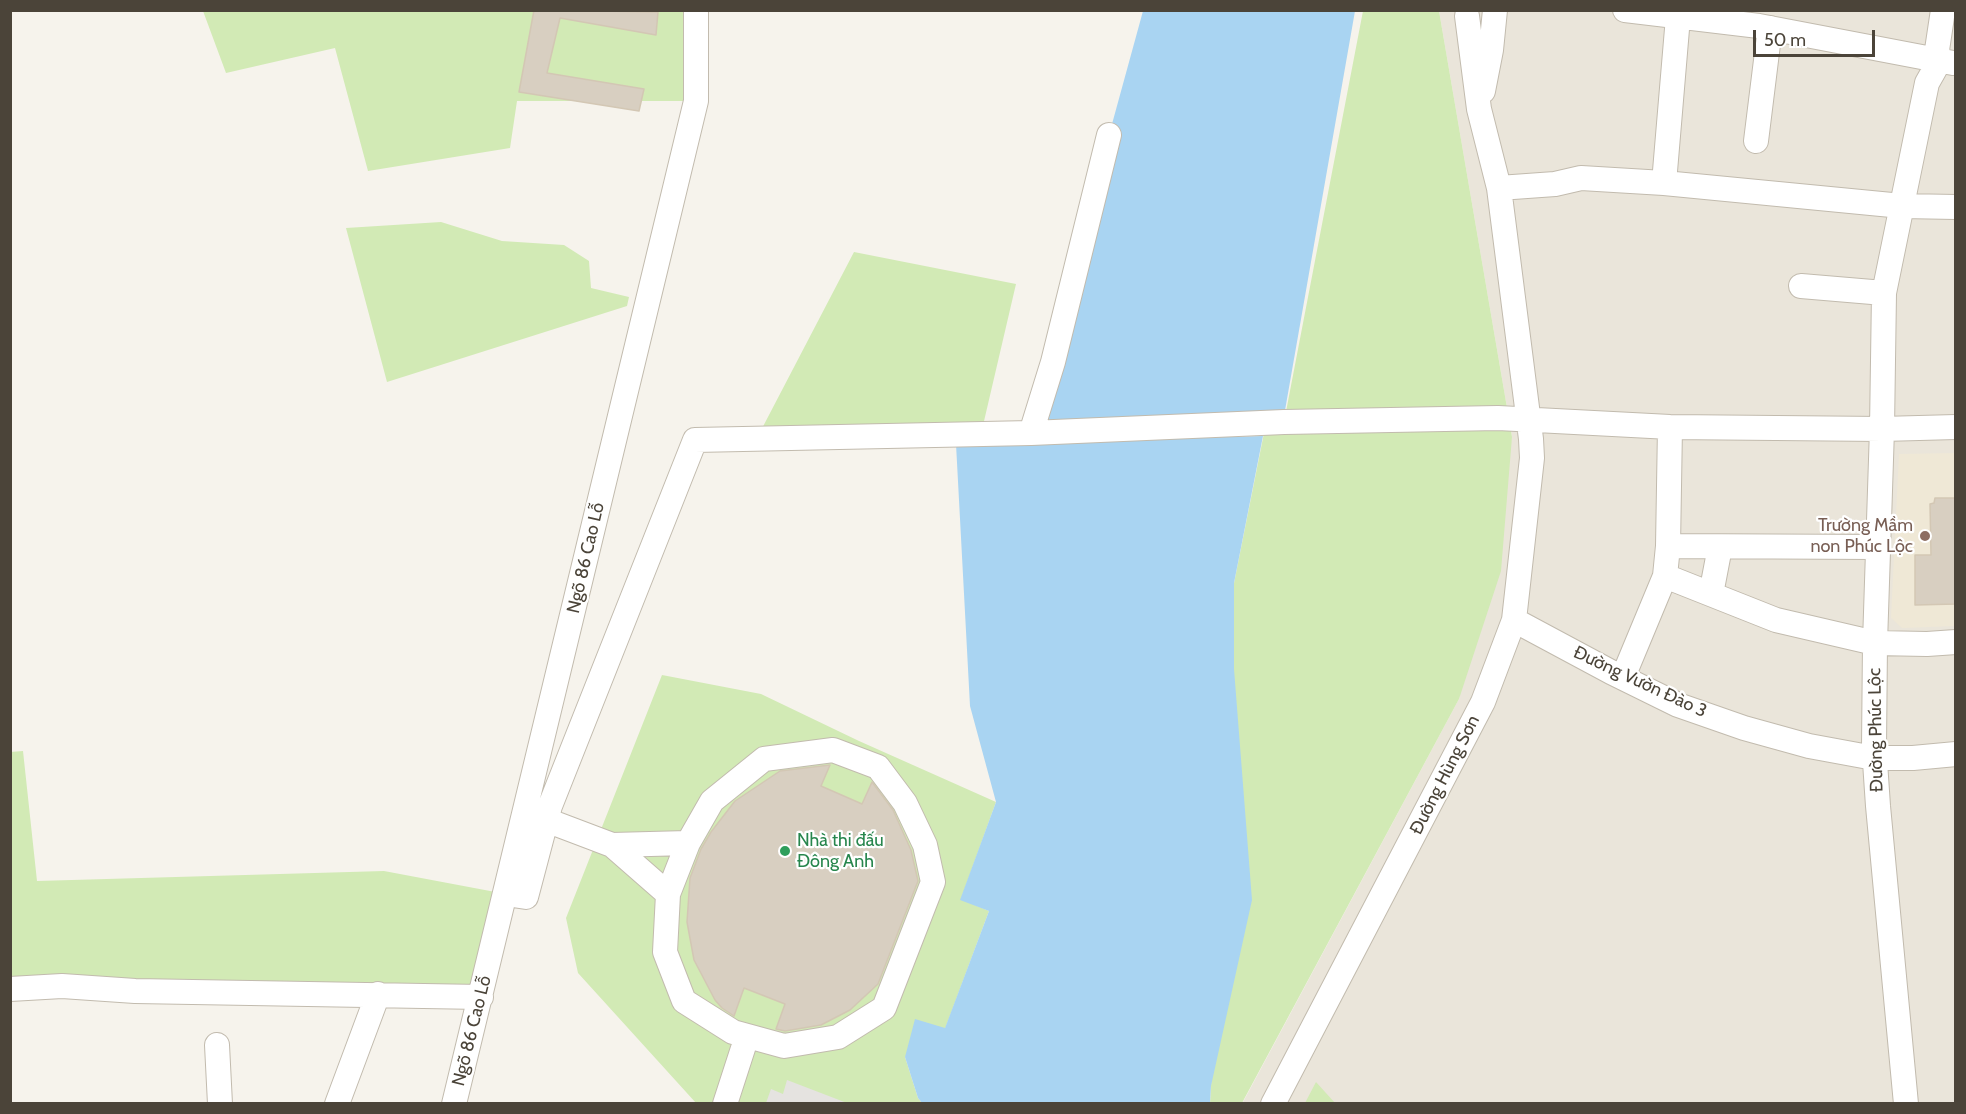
<!DOCTYPE html>
<html>
<head>
<meta charset="utf-8">
<style>
  body { margin:0 }
  #map { position:relative; width:1966px; height:1114px; overflow:hidden; background:#f6f3ec; font-family:Cabin,sans-serif }
  canvas { display:block }
  .frame { position:absolute; inset:0; border:12px solid #4b4439; pointer-events:none }
  .scale { position:absolute; left:1753px; top:30px; width:122px; height:27px; box-sizing:border-box; border:3px solid #4b4439; border-top:0; padding-left:8px; font-size:18px; line-height:21px; white-space:nowrap; color:#4b4439; -webkit-text-stroke:4px #fff; paint-order:stroke }
</style>
</head>
<body>
<div id="map">
<canvas width="1966" height="1114"></canvas>
<div class="frame"></div>
<div class="scale">50 m</div>
</div>
<script>
const ctx = document.querySelector('canvas').getContext('2d');
ctx.lineJoin = 'round';
function fill(path, color) { ctx.fillStyle = color; ctx.fill(path, 'evenodd'); }
function strokePath(path, color, width, dash) { ctx.strokeStyle = color; ctx.lineWidth = width; ctx.lineCap = dash ? 'butt' : 'round'; ctx.setLineDash(dash || []); ctx.stroke(path); }
function write(font, color, halo, rows, align = 'center') {
  ctx.font = font + ' Cabin,sans-serif'; ctx.lineWidth = 4.5; ctx.setLineDash([]); ctx.textBaseline = 'middle'; ctx.strokeStyle = halo; ctx.fillStyle = color; for (const [text, x, y, turn = 0] of rows) {
    ctx.save(); ctx.translate(x, y); ctx.rotate((+turn || 0) * Math.PI / 180); ctx.textAlign = isNaN(turn) ? turn : align; if (halo) ctx.strokeText(text, 0, 0); ctx.fillText(text, 0, 0); ctx.restore();
  }
}
fill(new Path2D(`
  M1439 11H1955V1103L1242 1104 1459 699 1512 437Z`), '#eae5da');
fill(new Path2D(`
  M1955 453V626L1902 628 1891 618 1899 454Z`), '#efe8d6');
fill(new Path2D(`
  M203 11H698L696 101H517L510 148 368 171 335 48 226 73Z
  M1363 11H1439L1512 437 1501 571 1459 699 1242 1103 1210 1104 1234 669V583L1266 423 1284 422Z
  M441 222 502 241 564 245 589 261 591 288 629 297 627 306 387 382 346 228Z
  M854 252 1016 284 981 434 757 438Z
  M662 675 761 694 859 741 996 802 961 899 989 911 945 1029 905 1057 918 1098 922 1103H696L578 973 566 918Z
  M23 751 37 881 384 871 506 894 481 997 11 989 10 752Z
  M1316 1082 1335 1103H1305Z`), '#d2eab5');
fill(new Path2D(`
  M787 1080 847 1103H766L771 1089 783 1094Z`), '#e5e3e0');
fill(new Path2D(`
  M1143 11H1355L1284 416 1045 422 1109 135Z
  M1263 436 1234 583V669L1252 900 1211 1086 1210 1103H922L918 1098 905 1057 915 1019 945 1028 989 911 960 900 996 802 970 706 956 444Z`), '#a9d4f2');
const building = new Path2D(`
  M534 10 658 12 656 35 560 18 547 73 644 89 639 111 519 92Z
  M1935 498H1956V604L1915 605V555H1931L1930 504 1934 503Z
  M830 765 821 786 862 804 872 782 893 810 911 850 918 881 878 984 850 1010 821 1025 785 1031 776 1029 785 1004 744 988 734 1016 722 1008 715 1000 694 960 687 922 690 878 701 849 711 832 735 801 780 771Z`);
fill(building, '#d8cfc1');
strokePath(building, '#d3c7b4', 1.5);
const minor = new Path2D(`
  M1625 10 1759 26 1953 63
  M1483 91 1491 50 1495 10
  M1756 141 1770 28
  M1664 183 1678 17
  M1499 188 1555 184 1581 178 1664 183 1902 206 1956 207
  M1801 286 1884 293
  M1031 433 1053 362 1109 135
  M1668 546 1877 547
  M1665 576 1776 620 1875 643 1927 644 1956 642
  M1711 594 1720 547
  M1514 620 1611 672 1678 705 1744 728 1809 746 1874 758H1913L1956 754
  M1623 677 1665 576 1668 546 1670 427
  M546 820 612 845 668 894 665 952 684 1001 733 1032 784 1046 838 1037 884 1008 933 882 925 845 905 803 878 767 833 750 764 759 712 801 688 843 612 845
  M506 894 526 897 550 806 695 440 1031 433 1284 422 1498 418 1670 427 1882 429 1956 427
  M668 894 688 843
  M10 989 62 986 135 991 481 997
  M217 1045 220 1104
  M337 1104 378 994
  M454 1104 696 101V10
  M725 1104 747 1036
  M1273 1104 1483 702 1514 620 1532 458 1531 439 1499 188 1479 109 1467 16
  M1906 1104 1878 806 1874 747 1875 643 1882 429 1884 293 1927 83 1940 60 1937 50 1943 10`);
strokePath(minor, '#c2bbae', 26);
strokePath(minor, '#fff', 24);
for (const [x, y, r, color] of [
  [1925,536,6,"#8d6e63"],
  [785,851,6,"#2e9e5b"]
]) { const dot = new Path2D(); dot.arc(x, y, r, 0, 2 * Math.PI); ctx.fillStyle = color; ctx.fill(dot); strokePath(dot, '#fff', 2); }
write('18px', '#785e54', '#fff', [
  ["Trường Mầm",1913,526],
  ["non Phúc Lộc",1913,547]
], 'right');
write('18px', '#4b4439', '#fff', [
  ["Ngõ 86 Cao Lỗ",586,558,-77],
  ["Đường Vườn Đào 3",1640,682,25],
  ["Đường Phúc Lộc",1876,730,-91],
  ["Đường Hùng Sơn",1445,775,-63],
  ["Ngõ 86 Cao Lỗ",472,1031,-76]
]);
write('18px', '#27864d', '#fff', [
  ["Nhà thi đấu",797,841],
  ["Đông Anh",797,862]
], 'left');
</script>
</body>
</html>
